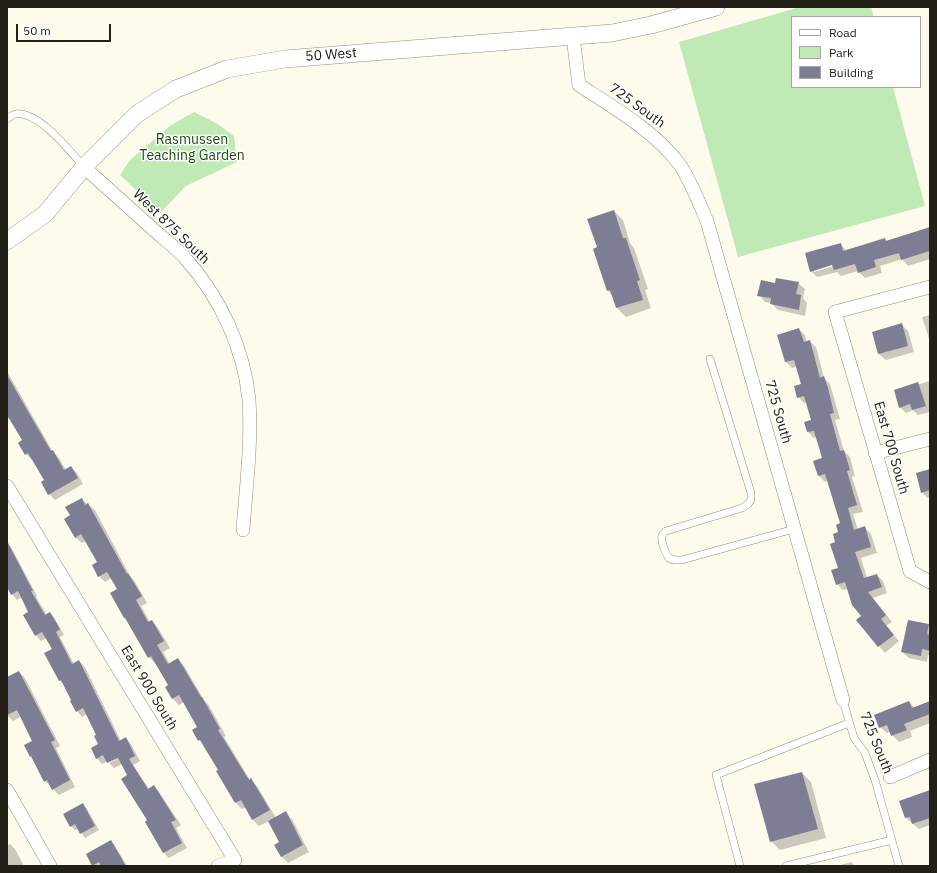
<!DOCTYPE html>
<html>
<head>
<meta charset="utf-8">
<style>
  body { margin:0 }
  #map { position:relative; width:937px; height:873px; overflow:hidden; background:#fffbec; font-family:"IBM Plex Sans",sans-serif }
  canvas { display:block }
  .frame { position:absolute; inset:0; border:8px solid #232017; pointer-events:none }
  .legend { position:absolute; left:791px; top:16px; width:130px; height:72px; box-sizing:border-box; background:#fff; border:1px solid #a7a6a2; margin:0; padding:5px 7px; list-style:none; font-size:12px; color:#232017 }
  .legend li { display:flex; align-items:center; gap:8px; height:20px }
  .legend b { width:20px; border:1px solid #a7a6a2 }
  .scale { position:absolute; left:16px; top:24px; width:95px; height:18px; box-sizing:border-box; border:2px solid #232017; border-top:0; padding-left:5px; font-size:12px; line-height:14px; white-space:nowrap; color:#232017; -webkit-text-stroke:3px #fff; paint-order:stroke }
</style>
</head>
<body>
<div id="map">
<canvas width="937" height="873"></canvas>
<div class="frame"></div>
<ul class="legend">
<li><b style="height:5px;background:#fff"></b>Road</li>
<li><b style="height:11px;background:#bfeab5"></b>Park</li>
<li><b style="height:11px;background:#7d7e94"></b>Building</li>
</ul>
<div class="scale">50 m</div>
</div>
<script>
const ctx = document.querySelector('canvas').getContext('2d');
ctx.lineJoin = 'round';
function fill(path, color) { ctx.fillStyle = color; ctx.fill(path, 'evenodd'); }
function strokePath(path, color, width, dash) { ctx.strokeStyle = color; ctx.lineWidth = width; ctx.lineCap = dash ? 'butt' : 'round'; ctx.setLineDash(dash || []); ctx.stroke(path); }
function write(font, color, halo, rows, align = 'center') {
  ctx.font = font + ' "IBM Plex Sans",sans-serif'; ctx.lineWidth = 3; ctx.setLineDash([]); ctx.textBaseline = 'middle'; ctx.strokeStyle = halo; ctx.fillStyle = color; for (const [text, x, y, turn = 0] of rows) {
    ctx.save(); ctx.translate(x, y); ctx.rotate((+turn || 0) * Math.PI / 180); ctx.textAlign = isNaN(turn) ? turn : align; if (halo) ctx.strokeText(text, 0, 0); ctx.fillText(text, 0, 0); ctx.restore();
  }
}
fill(new Path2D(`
  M800 7H871L874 17H792V87H893L925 206 738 257 679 42Z
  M194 112 216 123 234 136 237 162 186 186 160 213 120 175 130 160 171 125Z`), '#bfeab5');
fill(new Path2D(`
  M614 211 623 220 630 243 634 248 648 289 645 290 651 308 626 317 617 308 613 296 608 291 598 248Z
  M930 228V259L908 266 902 259 880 266 882 273 865 278 858 271 841 276 837 272 817 277 811 271 840 244 846 250 885 240 886 241ZM837 263V265L814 272V269Z
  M798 283 805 289 803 298 807 303 805 316 778 310 771 303 765 302 759 295 776 284Z
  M930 315V342L922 317Z
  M901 324 908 331 914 352 886 360 879 354 873 332Z
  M799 329 805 335 807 342 809 341 816 347 824 378 830 384 840 419 835 420 844 451 850 457 855 476 852 477 863 512 853 514 858 530 865 528 871 534 877 553 861 558 867 578 877 575 883 581 887 593 873 598 892 622 886 626 899 641 885 653 858 620 863 617 848 589 843 590 837 584 839 569 837 543 842 524 828 480 825 482 818 475 823 459 817 437 814 438 808 432 805 423 812 420 807 402 804 403 798 397 802 384 797 366 792 368 786 362 778 335Z
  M7 371 53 452 59 458 66 470 71 467 77 473 83 484 55 500 49 494 45 481 33 460H32L26 454 23 441 10 418 7 419Z
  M930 381V412L918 415 913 410 906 413 900 407 895 391Z
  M930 470V497L927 498 922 492Z
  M81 499 95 510 130 576 134 580 147 603 141 606 150 622 152 621 158 628 170 648 163 652 170 664 178 660 184 666 204 700 208 704 226 736 224 737 250 780 257 786 276 818 285 813 292 819 309 852 288 863 282 857 275 845 280 842 269 821 259 826 253 820 246 807 242 809 236 803 218 771 220 770 193 730 198 727 184 702 179 705 173 699 166 687 169 685 155 663 149 657 112 578 105 582 99 576 98 562 86 541 82 543 75 537 71 516Z
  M7 543 11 547 37 596 36 597 47 615 50 613 55 619 64 635 60 637 74 664 79 661 85 667 121 741 126 738 131 744 140 761 133 765 149 789 154 786 159 792 181 825 176 828 187 848 169 858 164 853 147 822 149 821 122 764 114 768 109 763 123 756 122 755 109 761V763L108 761 102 764 97 758 99 745 98 735 87 714 82 717 77 711 64 685 60 681 46 654 54 649 47 638 41 641 36 635 30 612 22 597 17 600 12 594 7 585Z
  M908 621 930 626V656L928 655 927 662 909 658 902 652Z
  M19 672 25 678 60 746 56 748 75 787 59 795 45 781 25 746 34 741 22 716 13 721 7 715V678Z
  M909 702 915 708 930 702V723L910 731 912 737 899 742 892 735 891 732 887 733 880 727Z
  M802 773 811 782 826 838 780 850 771 841Z
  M930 791V825L919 829 906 818Z
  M83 805 87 809 99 830 85 838 79 829 75 830 71 826Z
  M111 841 115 846 127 866H94L93 865Z
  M10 844 15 849 24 866H7V845Z
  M851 862 855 866H837Z`), '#0003');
fill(new Path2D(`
  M614 210 623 238H626L640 280 637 281 643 300 616 308 610 290 607 291 593 249 597 247 587 219Z
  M930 227V251L901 260 899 253 874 260 876 267 858 273 855 264 834 270 832 265 810 272 805 253 841 243 843 251 885 238 886 241Z
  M776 278 799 282 796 294 801 295 799 310 770 304 771 298 757 296 761 280 775 283Z
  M902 323 908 346 878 354 872 332Z
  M799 328 804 342 810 340 820 378 824 376 828 388 834 413 830 414 840 451 844 450 850 470 847 471 857 505 848 508 854 530 865 526 871 547 855 552 864 578 877 574 882 587 868 592 886 615 881 619 894 635 878 647 856 620 861 616 852 605 845 582 836 585 831 570 838 568 830 544 835 542 833 534 838 532 836 525 840 523 825 474 818 476 813 461 822 458 814 431 807 432 804 422 811 420 804 396 797 398 794 386 801 384 794 360 785 362 777 335Z
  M7 375 51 451 53 450 64 470 71 466 78 478 48 495 41 482 44 480 28 453 25 455 18 443 22 440 7 415Z
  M918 382 926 406 912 410 910 404 899 408 894 390Z
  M930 469V490L921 493 916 473Z
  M82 498 85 505 88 503 127 574 128 573 142 596 136 600 148 622 152 620 164 641 157 645 168 664 178 658 201 697H202L220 729 218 730 249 780 251 778 270 810 252 820 241 800 235 803 216 771 218 770 200 740 198 741 192 730 197 727 179 695 172 699 165 687 168 685 151 656 148 658 125 618H124L110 593 117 589 107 572 98 577 92 565 97 562 81 534 75 538 64 519 70 515 65 507Z
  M7 541 33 591H31L45 615 50 612 60 629 56 632 72 664 79 660 119 741 126 737 135 756 129 759 148 789 154 785 176 820 171 822 182 843 163 853 145 822 147 820 121 779 127 775 118 758 107 763 103 755 96 759 91 748 98 744 94 736 96 735 83 708 76 712 70 701 71 700 61 680 59 681 44 653 52 649 42 632 35 636 23 615 28 612 18 591 11 595 7 587Z
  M908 620 929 624 927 634 930 635V651L922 649 921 656 901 652Z
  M19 671 55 740 51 742 70 780 52 790 47 780 44 782 31 756 30 757 24 745 32 741 17 710 7 715V677Z
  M909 701 912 708 930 701V714L904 724 907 730 891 736 887 725 879 728 874 715Z
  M802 772 818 829 770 842 754 784Z
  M930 790V818L912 824 910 817 905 818 899 801Z
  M83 803 95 826 80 834 75 824 70 827 63 814Z
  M286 811 303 845 281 857 274 845 279 842 268 821Z
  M111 840 126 866H101L99 862 92 866 86 854Z`), '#7d7e94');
const service = new Path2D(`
  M7 119C9 118 12 115 15 114 38 110 71 152 84 167
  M710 359 751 493V500L748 504 742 508 666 531C665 531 662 535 662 536 660 539 666 555 669 558 673 561 678 560 682 560L794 529
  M843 700 854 738 865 753 875 780 899 866
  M740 866 716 775 849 723
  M786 866 892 840`);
const minor = new Path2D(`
  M573 37 579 85C613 107 656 132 680 165 691 182 699 202 707 221L843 700
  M84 167C107 188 131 209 154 230 164 239 176 248 185 258 220 297 244 348 249 400 252 442 246 488 243 530
  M930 287 835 312 910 571 930 582
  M875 453 930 439
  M7 486 235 860 218 866
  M890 777 930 760
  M7 790 50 866`);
const tertiary = new Path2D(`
  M7 241 45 214 84 167 137 114 176 89 227 69 285 59 612 33 651 25 716 7`);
strokePath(service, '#938d76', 8);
strokePath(minor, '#938d76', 14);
strokePath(tertiary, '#938d76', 18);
strokePath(service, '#fff', 7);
strokePath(minor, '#fff', 13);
strokePath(tertiary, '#fff', 17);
write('14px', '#232017', '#fff', [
  ["50 West",331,55,-4],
  ["725 South",637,106,36],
  ["West 875 South",171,227,44],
  ["725 South",778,412,74],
  ["East 700 South",891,448,74],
  ["East 900 South",149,688,59],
  ["725 South",876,743,68]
]);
write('14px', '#1e4a12', '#fff', [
  ["Rasmussen",192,140],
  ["Teaching Garden",192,156]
]);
</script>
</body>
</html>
